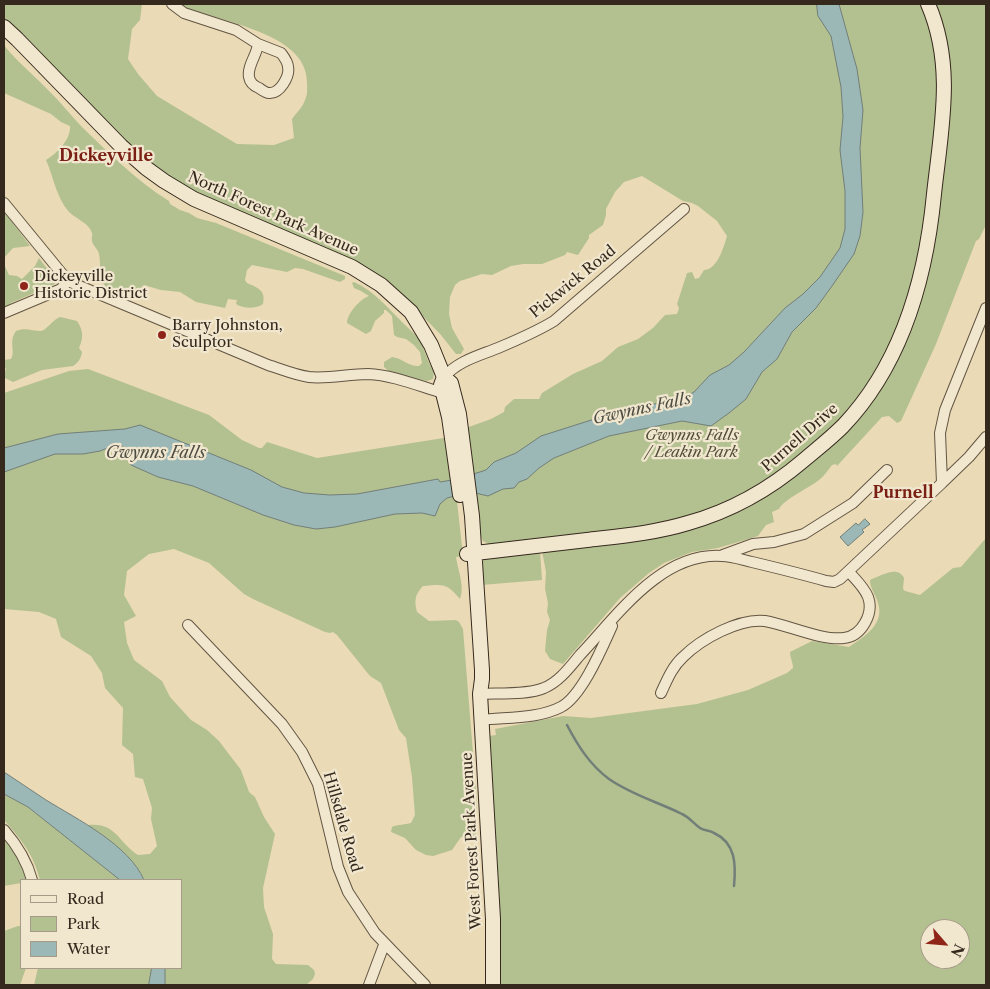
<!DOCTYPE html>
<html>
<head>
<meta charset="utf-8">
<style>
  body { margin:0 }
  #map { position:relative; width:990px; height:989px; overflow:hidden; background:#eadab5; font-family:"Libre Caslon Text",serif }
  canvas { display:block }
  .frame { position:absolute; inset:0; border:5px solid #35291d; pointer-events:none }
  .legend { position:absolute; left:20px; top:879px; width:162px; height:90px; box-sizing:border-box; background:#f1e7cf; border:1px solid #a69b88; margin:0; padding:6px 9px; list-style:none; font-size:15px; color:#35291d }
  .legend li { display:flex; align-items:center; gap:10px; height:25px }
  .legend b { width:25px; border:1px solid #a69b88 }
  .north { position:absolute; left:920px; top:919px; width:50px; height:50px; box-sizing:border-box; background:#f1e7cf; border:1px solid #a69b88; border-radius:50%; rotate:117deg; font-size:14px; font-weight:700; line-height:20px; text-align:center; color:#35291d }
  .north::after { content:''; display:block; margin:auto; width:18px; height:22px; background:#8f2418; clip-path:polygon(50% 0,100% 100%,50% 72%,0 100%) }
</style>
</head>
<body>
<div id="map">
<canvas width="990" height="989"></canvas>
<div class="frame"></div>
<ul class="legend">
<li><b style="height:6px;background:#f1e7cf"></b>Road</li>
<li><b style="height:14px;background:#b3c090"></b>Park</li>
<li><b style="height:14px;background:#9bb8b7"></b>Water</li>
</ul>
<div class="north">N</div>
</div>
<script>
const ctx = document.querySelector('canvas').getContext('2d');
ctx.lineJoin = 'round';
function fill(path, color) { ctx.fillStyle = color; ctx.fill(path, 'evenodd'); }
function strokePath(path, color, width, dash) { ctx.strokeStyle = color; ctx.lineWidth = width; ctx.lineCap = dash ? 'butt' : 'round'; ctx.setLineDash(dash || []); ctx.stroke(path); }
function write(font, color, halo, rows, align = 'center') {
  ctx.font = font + ' "Libre Caslon Text",serif'; ctx.lineWidth = 4.5; ctx.setLineDash([]); ctx.textBaseline = 'middle'; ctx.strokeStyle = halo; ctx.fillStyle = color; for (const [text, x, y, turn = 0] of rows) {
    ctx.save(); ctx.translate(x, y); ctx.rotate((+turn || 0) * Math.PI / 180); ctx.textAlign = isNaN(turn) ? turn : align; if (halo) ctx.strokeText(text, 0, 0); ctx.fillText(text, 0, 0); ctx.restore();
  }
}
fill(new Path2D(`
  M4 4H142L140 20 132 29 128 59 138 74 157 96 237 144 274 145 294 138 292 119C296 113 303 107 305 100 308 94 307 88 307 82 307 30 211 21 176 4H925L942 78 918 278 887 358 846 417 768 483 677 524 489 544 483 541 479 532 466 428 491 419 504 412 505 407 514 399H539L542 393 573 374 602 361 618 347 638 339 653 328 665 315 677 314 679 308 677 304 687 273 692 272 695 279 699 278 704 270C717 270 724 247 727 236L717 221 698 206 692 203 683 201 642 176 624 182 615 192 606 209V215L603 225 589 235V238L578 255 567 252 565 255 542 264H523L511 266 492 275 482 274 460 281 455 285 450 297 449 314 452 328 464 349 461 354H456L441 335 405 298 197 197 157 172 4 21Z
  M936 4H986V225L979 239 976 241 936 344 901 421 897 423 889 416 882 417 837 466 836 464 832 465C828 470 824 476 819 480 809 488 784 499 779 509L772 512 774 522 766 525 758 536 718 548 692 552 664 563 649 573 620 598 563 664 550 659 545 651 547 630 550 620 547 612 548 603 545 589 546 572 542 551 688 528 828 445 911 325 951 77C949 51 947 28 936 4Z
  M4 45C17 62 33 74 47 89 60 101 71 116 84 129 110 154 138 182 169 201L170 204 180 210 189 213 197 218 216 223 345 276V279L340 282 303 269 295 268 287 272 252 265 247 270 245 280 247 283C258 288 266 290 263 304 256 309 244 309 236 304L237 300 228 299 225 308 196 302 180 292 161 290 144 285C141 287 139 290 135 292 124 297 107 293 102 281 99 273 101 263 99 254 98 249 93 246 92 241 91 238 93 235 92 233 89 223 76 219 69 212 56 197 54 178 46 160 56 154 71 140 70 126L61 122 51 114 4 93Z
  M4 211 30 246 13 248 4 258Z
  M39 258 54 278 55 284 13 302 4 308V264L9 275 17 276 22 279 35 266Z
  M354 282C373 290 388 308 402 322 408 328 414 333 419 339 425 350 427 362 434 371L433 379 427 381 422 380 391 373 384 367V362L392 357C402 358 409 367 419 366L422 363 420 352 414 345 406 339 397 337 394 335 392 316 386 310H384V313L375 321 371 331 366 334 347 323C347 314 360 299 369 296L361 291 354 288 352 283Z
  M60 317 77 321C83 330 84 337 79 348L82 352C81 358 79 362 73 366L42 370 13 382 5 378 4 374 6 369 4 366V360L11 359C16 350 8 342 16 331 25 327 32 331 41 331 46 331 52 320 60 317Z
  M88 369 209 415 242 440 259 448H262L267 442 317 458 450 437 463 556 456 557C458 571 465 586 460 599 447 583 443 584 423 586 415 594 414 601 417 612L429 621 456 620 459 622 463 629 477 803 476 836 461 837 452 850 433 856 426 855 416 850 405 838 391 832 392 827C398 824 405 825 411 823L415 815 412 777 406 738 399 730 381 683 370 676 337 635 333 632 330 633 325 632 253 599 244 594 209 563 174 549 149 554 127 571 124 595 136 616 124 622 127 643 134 660 162 681 170 697 191 720 207 730 219 741 241 770 249 792 255 797 264 817 275 834 263 888 264 907 273 934 272 959 276 964 308 965 314 970 315 974 313 979 306 985H34L38 968H181V880H144C134 857 108 839 88 825 116 822 118 842 138 855L150 854 157 846 151 819 152 808 143 779 135 777 133 754 122 745 123 708 105 688 102 673 91 656 61 637 56 619 39 612 4 609V393L69 371Z
  M986 538V985H500C503 903 494 819 489 736L496 735 495 729 563 716 591 718 697 704 748 690 787 673 793 668C793 662 790 658 790 652L812 641 849 647C864 637 885 624 878 603 876 595 870 589 870 580 881 576 897 565 904 578L903 589 905 591 920 595 953 568 961 567ZM930 929H960V959H930Z
  M540 551 542 580 481 585 480 566 484 559 489 557Z
  M4 792 28 807 126 880H40C33 853 22 841 4 820Z
  M4 834 31 880H21V883L4 886Z
  M18 926H21V968H26L20 985H4V931Z`), '#b3c090');
const water = new Path2D(`
  M817 4H839L857 69 863 110 860 148 863 212 860 236 854 254 832 286 816 308 792 332 777 359 762 372 746 399 729 413 711 426 682 421 609 436 554 458 539 468 527 479 519 482 514 488 503 489 488 496 471 492 447 498 440 504 435 516 422 513 395 514 335 527 316 529 294 525 263 515 193 486 158 477 131 465 127 453 128 449 118 444 100 451 83 454H55L4 472V448L58 434 125 429 140 425 251 470 282 487 304 493 330 495 357 494 438 479 440 482 458 479 486 470 494 462 516 453 541 436 626 409 682 399 694 392 710 375 729 365 744 352 785 308 803 294 820 277 840 248 845 229V191L840 150 843 117 841 87 831 36 818 16Z
  M865 519 870 524 862 530 864 532 848 546 840 537 856 523 858 525Z
  M4 772C18 781 32 791 46 800 77 819 129 845 144 880H120L28 807 4 794Z
  M152 968H165V985H149Z`);
fill(water, '#9bb8b7');
strokePath(water, '#727f79', 1);
strokePath(new Path2D(`
  M567 725C578 746 590 765 609 779 632 795 658 802 682 814 689 817 694 824 700 828 704 831 710 830 714 833 736 843 736 865 734 886`), '#727f79', 2.5);
const street = new Path2D(`
  M172 4 184 13 236 30 258 44 281 53C284 57 288 62 288 67 290 76 280 94 269 93 266 93 262 90 259 88 254 86 250 83 249 77 247 66 257 55 258 44
  M4 203 68 281 82 287 268 365C281 369 295 375 309 377 329 379 348 374 368 374 393 375 419 386 443 393
  M4 313 61 289 68 281
  M444 377C458 361 478 356 498 348 517 340 536 332 554 321L684 209
  M942 483 969 457 986 437
  M723 555 753 544 774 542 804 534 853 503 887 470
  M188 625 282 724 302 752 318 784 338 867 348 892 375 933 425 985
  M661 693C667 680 672 667 683 657 701 639 739 618 765 621 788 625 822 641 844 638 862 636 874 613 868 597 864 587 856 580 849 572
  M480 694C497 693 529 695 544 688 559 682 570 667 580 655 617 616 661 552 722 556 732 556 743 560 752 562 777 568 802 574 826 581L834 582 840 579 942 483 940 433 945 410 986 308
  M481 720C506 717 538 719 561 707 582 696 602 648 612 626
  M4 830C17 845 27 861 32 880
  M369 985 384 945`);
const secondary = new Path2D(`
  M4 27 17 39 121 146 146 168 164 181 194 199 352 267 381 285 411 312 431 345 444 377 451 383 459 414 472 516 482 670V679L480 694 493 919V985
  M444 377 441 385 449 417 460 495
  M467 554C507 549 547 545 587 540 621 536 655 533 688 523 731 511 770 489 804 460 817 449 831 438 843 426 903 363 926 278 934 194 941 129 955 66 928 4`);
strokePath(street, '#625543', 12);
strokePath(secondary, '#35291d', 16);
strokePath(street, '#f1e7cf', 10);
strokePath(secondary, '#f1e7cf', 14);
for (const [x, y, r, color] of [
  [24,286,5,"#8f2418"],
  [162,335,5,"#8f2418"]
]) { const dot = new Path2D(); dot.arc(x, y, r, 0, 2 * Math.PI); ctx.fillStyle = color; ctx.fill(dot); strokePath(dot, '#f1e7cf', 2); }
write('15px', '#35291d', '#f1e7cf', [
  ["North Forest Park Avenue",273,214,24],
  ["Pickwick Road",573,282,-39],
  ["Purnell Drive",800,438,-41],
  ["Hillsdale Road",342,822,74],
  ["West Forest Park Avenue",472,841,-93]
]);
write('15px', '#35291d', '#f1e7cf', [
  ["Dickeyville",34,277],
  ["Historic District",34,294],
  ["Barry Johnston,",172,326],
  ["Sculptor",172,343]
], 'left');
write('italic 15px', '#544f3a', '#f1e7cf', [
  ["Gwynns Falls",692,436],
  ["/ Leakin Park",692,453]
]);
write('bold 16px', '#7a1f14', '#f1e7cf', [
  ["Dickeyville",106,156],
  ["Purnell",903,493]
]);
write('italic 16px', '#4e4d44', '#f1e7cf', [
  ["Gwynns Falls",642,409,-12],
  ["Gwynns Falls",156,453]
]);
</script>
</body>
</html>
